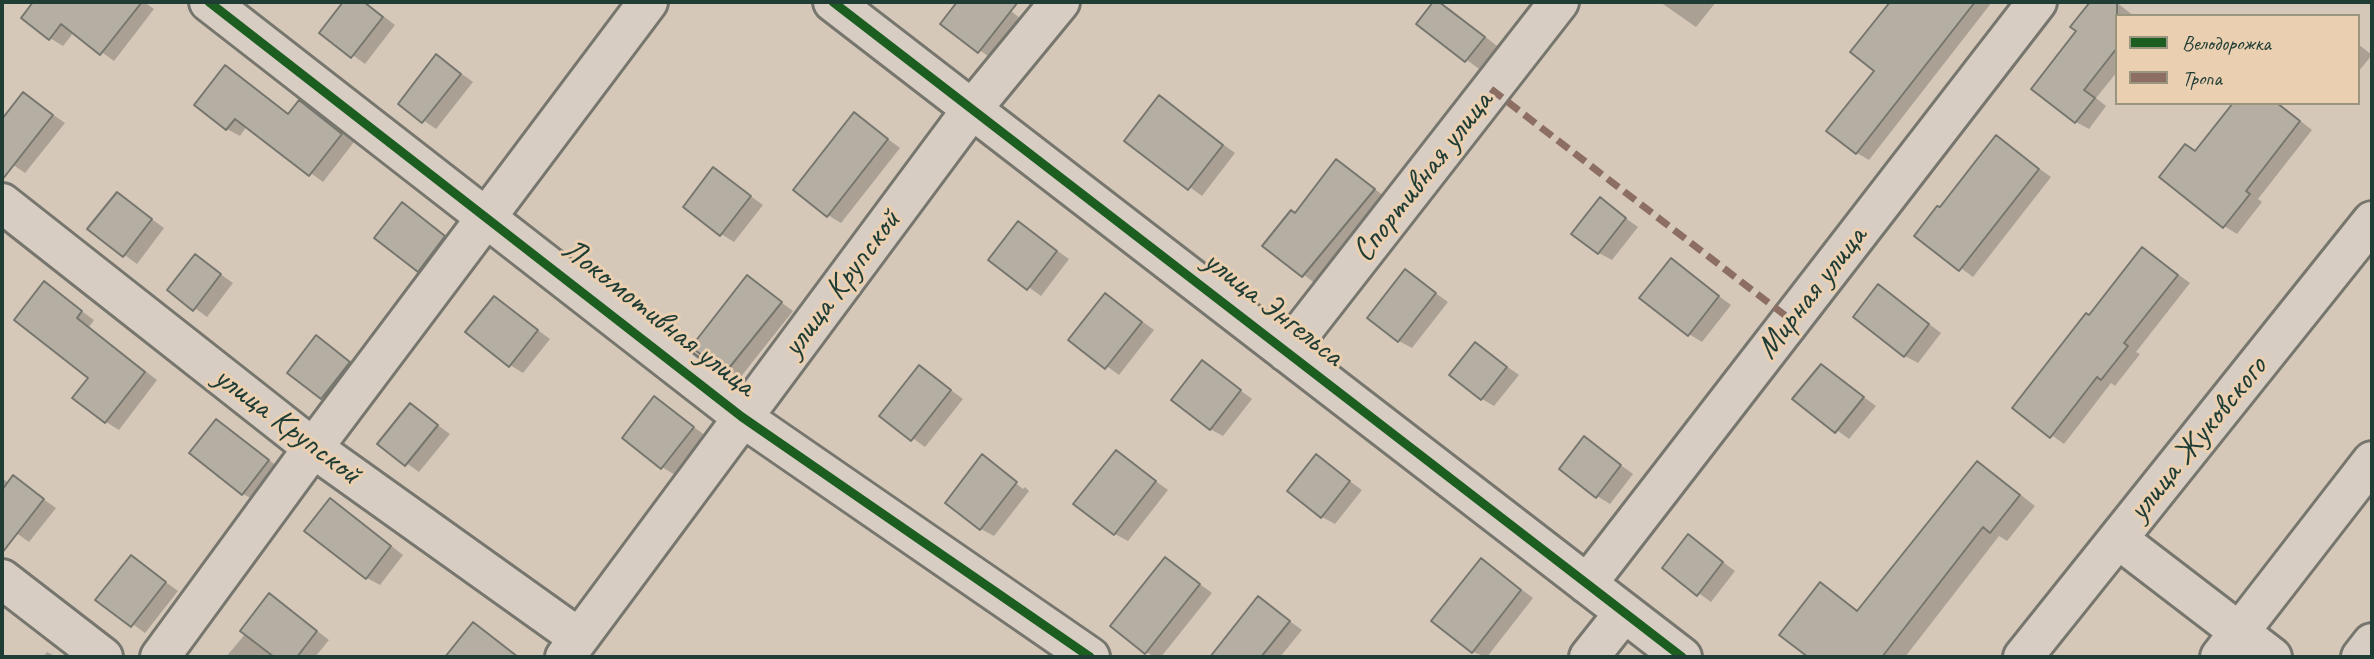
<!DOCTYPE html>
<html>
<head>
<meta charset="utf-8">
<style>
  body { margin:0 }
  #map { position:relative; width:2374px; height:659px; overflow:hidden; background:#d5c8b9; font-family:Caveat,sans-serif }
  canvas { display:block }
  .frame { position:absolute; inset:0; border:4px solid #1f3d34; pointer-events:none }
  .legend { position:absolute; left:2115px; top:14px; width:245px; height:91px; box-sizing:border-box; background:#eacfb1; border:2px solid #99957f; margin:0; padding:9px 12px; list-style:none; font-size:21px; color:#1f3d34 }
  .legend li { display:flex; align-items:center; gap:14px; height:35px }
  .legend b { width:35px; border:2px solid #99957f }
</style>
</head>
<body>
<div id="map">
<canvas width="2374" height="659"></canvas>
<div class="frame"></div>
<ul class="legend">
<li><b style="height:9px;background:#1b5e20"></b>Велодорожка</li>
<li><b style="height:9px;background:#8d6e63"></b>Тропа</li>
</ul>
</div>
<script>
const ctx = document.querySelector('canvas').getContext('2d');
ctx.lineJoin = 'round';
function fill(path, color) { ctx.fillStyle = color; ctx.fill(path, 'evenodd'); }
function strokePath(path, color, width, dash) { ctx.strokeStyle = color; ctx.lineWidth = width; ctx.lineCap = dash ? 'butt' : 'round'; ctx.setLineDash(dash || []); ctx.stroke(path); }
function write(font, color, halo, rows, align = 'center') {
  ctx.font = font + ' Caveat,sans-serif'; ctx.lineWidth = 6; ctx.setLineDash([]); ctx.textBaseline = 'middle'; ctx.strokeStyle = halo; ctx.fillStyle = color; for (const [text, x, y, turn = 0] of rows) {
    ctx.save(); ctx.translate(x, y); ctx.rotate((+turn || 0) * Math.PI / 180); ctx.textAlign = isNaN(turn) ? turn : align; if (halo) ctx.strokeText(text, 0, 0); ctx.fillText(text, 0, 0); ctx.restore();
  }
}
fill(new Path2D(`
  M36 2H80L90 9 95 2H144L154 9 114 61 74 32 63 46 50 38 24 17Z
  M345 2H365L395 25 365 64 321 32Z
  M959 2H1000L1022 20 992 59 942 23Z
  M1435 2 1449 8 1497 46 1479 69 1418 23Z
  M1660 2H1716L1696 27Z
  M1897 2H1992L1869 160 1857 153 1876 70 1877 26Z
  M2092 2H2116L2134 16H2117V72L2096 98 2106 106 2089 129 2076 122 2078 31 2072 27Z
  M2358 44 2372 55 2358 72Z
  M437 56 473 82 436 129 400 104Z
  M226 67 290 115 299 102 354 142 323 182 247 126 240 136 227 129Z
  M24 94 65 123 25 173 2 157V122Z
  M1160 98 1235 153 1202 196 1127 141Z
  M2235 103H2278L2312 130 2258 199 2262 202 2237 234 2224 226 2161 177 2197 152Z
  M854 114 900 148 841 223 828 215Z
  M1996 138 2051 177 1973 277 1916 235 1940 209Z
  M1337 162 1387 198 1316 284 1265 246 1295 215Z
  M714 170 763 205 734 242 721 234Z
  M117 194 164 228 137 264 89 229Z
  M1600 200 1638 227 1612 260 1599 253Z
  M403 205 457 244 432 278 419 271Z
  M1019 224 1069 259 1041 296 991 260Z
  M2143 249 2190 283 2136 352 2140 354 2115 386 2111 383 2064 444 2014 408Z
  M195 256 233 283 207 317 169 289Z
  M1671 261 1731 305 1702 342 1689 334Z
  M1405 271 1448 302 1412 348 1399 341Z
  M747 277 793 311 739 379 693 346Z
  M44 284 94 320 89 327 157 380 119 430 106 422 91 377Z
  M1879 286 1941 333 1918 363 1905 356Z
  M1106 295 1154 330 1119 375 1071 340Z
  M494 298 550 339 523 373 510 365Z
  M317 337 362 370 335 405 290 372Z
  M1475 344 1519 375 1494 406 1482 399Z
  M1202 362 1252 399 1223 436 1210 429Z
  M1821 366 1876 406 1849 439 1795 399Z
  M920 367 963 399 925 447 882 416Z
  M655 399 706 436 675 475 662 467Z
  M410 405 450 434 419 472 380 444Z
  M216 421 281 469 256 501 243 494 191 452Z
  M1585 439 1633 474 1610 504 1597 496Z
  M1116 452 1168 490 1128 541 1115 534Z
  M983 457 993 463V465L1023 489 1025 487 1029 491 994 536 981 529Z
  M1316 457 1362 490 1335 524 1322 517Z
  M1977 463 1993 473 2035 506 2007 541 1999 536 1905 657H1811L1781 634 1821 584 1859 611Z
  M2 478 9 483 13 478 56 508 29 542 2 523Z
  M330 500 343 508 403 555 380 585 367 578Z
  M1689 537 1735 571 1711 602 1664 568Z
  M131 557 178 591 145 633 98 599Z
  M1165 559 1212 593 1161 657H1155L1146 652Z
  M1482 560 1533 598 1487 657 1473 652Z
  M270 595 329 640 315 657H226L246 633Z
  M1258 598 1302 630 1280 657H1212Z
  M473 624 484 630 519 657H452Z
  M47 652 57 657H43Z`), '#0003');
const building = new Path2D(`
  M33 2H142L100 55 61 24 49 40 21 18Z
  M343 2H364L383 17 351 58 319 33Z
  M957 2H1018L978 53 940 24Z
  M1433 2H1439L1485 37 1465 62 1416 24Z
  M1890 2H1975L1856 154 1826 131 1874 71 1850 52Z
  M2090 2H2117V48L2084 90 2095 98 2075 123 2031 89 2076 31 2070 27Z
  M436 54 461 74 422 123 398 104Z
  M225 65 288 114 299 100 342 134 309 176 235 119 226 130 194 105Z
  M23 92 53 115 2 180V119Z
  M1159 95 1223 145 1188 190 1124 141Z
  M2233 103H2277L2300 121 2246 191 2250 194 2223 228 2159 177 2185 144 2195 151Z
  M854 112 888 139 827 217 793 190Z
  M1996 135 2039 169 1959 271 1914 236 1937 206 1940 207Z
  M1336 159 1375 189 1302 277 1262 246 1291 210 1295 213Z
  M713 167 751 196 720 236 683 207Z
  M117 192 152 219 123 257 87 229Z
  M1600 197 1626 218 1598 254 1571 234Z
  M402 202 445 236 418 272 374 238Z
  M1018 221 1057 251 1027 290 988 260Z
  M2142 247 2178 275 2124 343 2128 346 2101 380 2097 377 2050 438 2012 408 2086 313 2089 315Z
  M195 254 221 274 193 311 167 290Z
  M1671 258 1719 296 1688 336 1639 298Z
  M1405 269 1436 293 1398 342 1367 318Z
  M747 275 782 302 725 373 691 347Z
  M44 281 82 311 77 318 145 372 105 423 72 398 88 378 14 320Z
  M1878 284 1929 324 1904 357 1853 317Z
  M1105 293 1142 322 1105 369 1068 340Z
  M494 296 538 330 509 367 465 332Z
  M316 335 350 362 321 399 287 373Z
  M1475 342 1507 367 1481 400 1449 375Z
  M1202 360 1241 390 1210 430 1171 400Z
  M1821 364 1864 397 1835 433 1792 399Z
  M919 365 951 390 911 441 879 416Z
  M654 396 694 427 661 469 622 438Z
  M410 403 438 425 405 466 377 444Z
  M216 419 269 460 242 495 189 453Z
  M1584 436 1621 465 1596 498 1559 469Z
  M1116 450 1156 481 1114 535 1073 504Z
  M982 454 1017 482 980 530 945 503Z
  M1316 454 1350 481 1321 518 1287 491Z
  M1977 461 2020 495 1990 533 1983 527 1882 657H1808L1779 635 1820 582 1857 611Z
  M13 475 44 499 2 553V490Z
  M330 498 391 546 366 579 304 531Z
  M1688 534 1723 562 1697 596 1662 568Z
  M131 555 166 582 131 627 95 600Z
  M1165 557 1200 584 1145 654 1110 626Z
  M1481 558 1521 590 1472 653 1431 621Z
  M269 593 317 631 297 657H274L240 631Z
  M1258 596 1290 621 1261 657H1210Z
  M473 622 518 657H445Z`);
fill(building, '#b5aea3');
strokePath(building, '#76766e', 2);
const minor = new Path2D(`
  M209 2 742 417 1090 657
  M833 2 1682 657
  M2 203 313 448 579 638
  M1286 352 1559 2
  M2118 539 2272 657
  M2 579 103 657
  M1587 584 2037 2
  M160 657 313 448 648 2
  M565 657 972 109 1060 2
  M1589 657 1624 613
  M2023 657 2372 221
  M2220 657 2372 461
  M2361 657 2372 643`);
strokePath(minor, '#76766e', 44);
strokePath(minor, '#d7cdc2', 38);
strokePath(new Path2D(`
  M1491 89 1791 320`), '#8d6e63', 7, [14, 7]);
strokePath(new Path2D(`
  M209 2 742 417 1090 657
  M833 2 1682 657`), '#1b5e20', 9);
write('33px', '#1f3d34', '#eacfb1', [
  ["Спортивная улица",1423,177,-52],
  ["улица Крупской",842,284,-53],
  ["Мирная улица",1812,293,-52],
  ["улица Энгельса",1273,309,38],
  ["Локомотивная улица",658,318,38],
  ["улица Крупской",287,426,37],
  ["улица Жуковского",2198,439,-51]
]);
</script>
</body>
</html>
